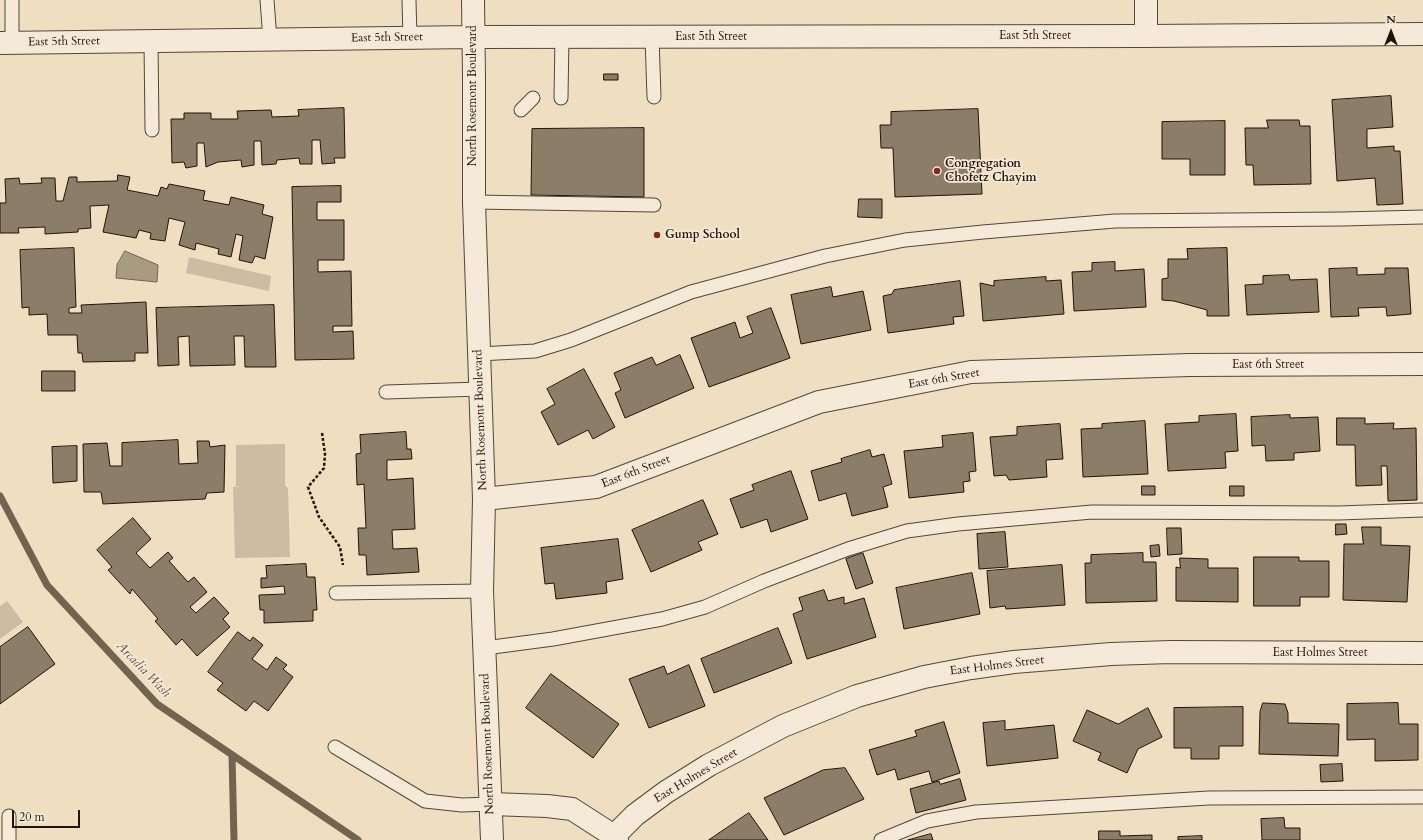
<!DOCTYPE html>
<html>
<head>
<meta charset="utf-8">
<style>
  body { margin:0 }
  #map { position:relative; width:1423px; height:840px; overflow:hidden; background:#eedfc1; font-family:Cardo,serif }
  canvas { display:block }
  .north { position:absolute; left:1371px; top:12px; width:40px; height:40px; -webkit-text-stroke:3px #f4ead7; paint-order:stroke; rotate:0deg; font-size:11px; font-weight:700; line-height:16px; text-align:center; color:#221309 }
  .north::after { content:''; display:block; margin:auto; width:14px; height:18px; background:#221309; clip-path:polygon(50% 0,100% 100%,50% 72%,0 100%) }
  .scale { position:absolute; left:12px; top:810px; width:68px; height:18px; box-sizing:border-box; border:2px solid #221309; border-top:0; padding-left:5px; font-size:12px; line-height:14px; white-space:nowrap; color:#221309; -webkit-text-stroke:3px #f4ead7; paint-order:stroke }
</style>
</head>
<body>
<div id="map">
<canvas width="1423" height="840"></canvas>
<div class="north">N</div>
<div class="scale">20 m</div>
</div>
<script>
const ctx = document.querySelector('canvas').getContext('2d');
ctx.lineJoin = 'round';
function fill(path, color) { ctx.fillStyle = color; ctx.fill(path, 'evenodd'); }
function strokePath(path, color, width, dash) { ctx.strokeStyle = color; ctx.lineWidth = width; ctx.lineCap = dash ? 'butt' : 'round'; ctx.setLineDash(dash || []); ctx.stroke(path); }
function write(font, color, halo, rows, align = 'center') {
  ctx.font = font + ' Cardo,serif'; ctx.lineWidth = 3.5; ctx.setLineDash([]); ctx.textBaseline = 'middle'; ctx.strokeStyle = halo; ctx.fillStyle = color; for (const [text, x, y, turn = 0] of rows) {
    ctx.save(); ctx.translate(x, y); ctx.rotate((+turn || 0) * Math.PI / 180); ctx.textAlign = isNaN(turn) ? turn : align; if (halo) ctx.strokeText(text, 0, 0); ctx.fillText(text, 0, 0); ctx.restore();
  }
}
fill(new Path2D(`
  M189 257 271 276 269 291 186 273Z
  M285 444V485L288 488 290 557 235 558 233 487 242 486H236V445Z
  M7 601 23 622 0 639V606Z`), '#cbbca2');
const water = new Path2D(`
  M125 251 158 265 157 282 116 278 117 265Z`);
fill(water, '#a99a82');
strokePath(water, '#736452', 1);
strokePath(new Path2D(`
  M0 496 47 585 157 704 358 840
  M232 755 234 840`), '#736452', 7);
const building = new Path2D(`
  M604 74H618V80H604Z
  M1391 96 1393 127 1367 129V148L1394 146V151H1400L1403 204 1377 205 1375 178 1337 181 1332 100Z
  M344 108 345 158H334L335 163 322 164 320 140H312V164H300L299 158 277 160 276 164 262 165 261 141H254V165L242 167 241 160 218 162 206 167 204 143H197V166L186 168 184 162 172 163 171 119H184V113H211V119H238L237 111 271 110 272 117 299 116 298 110Z
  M978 109 982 194 895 197 893 148H881L880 125H891V112Z
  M1267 120H1299L1300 126H1310L1311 184 1254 185 1253 165H1246L1245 128H1268Z
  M1225 121V175H1190V159H1162V122Z
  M644 128V197L531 195 532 129Z
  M118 175 130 177 127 190 158 196 161 187 167 189 169 184 205 191 203 200 229 205 231 197 264 205 262 214 273 217 265 259 255 256 252 263 239 260 243 236 236 234 231 257 218 254 219 249 196 243 195 250 179 245 185 222 169 218 165 241 150 239 151 233 139 230 136 238 103 232 109 205 90 206 91 228 78 229V232L45 234V227L18 228 19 233H0V203H6L5 179 19 178 20 184 42 183 41 178H55L56 201H63L69 177H77V182L117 181Z
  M341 186V202H317V220H344V260H318V272L351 271 352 326H333V332L353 331 354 359 295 360 292 187Z
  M859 199H882V218L858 217Z
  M74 248 76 307 69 308V313H82L81 305 146 302 148 353H135V361L83 362 82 353H78L77 335H48L47 314 29 315V307L22 308 20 250Z
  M1227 248 1229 316H1207V310L1174 301 1162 300V279L1168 278V259H1188L1187 249Z
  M1115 262V271L1144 269 1146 307 1074 311 1072 272 1092 271V263Z
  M1357 268V275L1385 274V268H1408L1411 314 1387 316 1386 307 1358 308 1359 316 1331 317 1329 269Z
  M1289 275 1290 280 1317 279 1319 312 1247 315 1245 285 1263 284V276Z
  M1046 277V281L1061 280 1064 314 983 321 980 283 994 286V281Z
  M960 281 964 316 953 317 954 324 888 333 883 296 892 294 894 290Z
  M831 287 833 297 863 291 871 330 801 344 791 295Z
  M274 305 276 367H245L244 336H234L235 365 190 366 189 336 178 337 179 365 158 366 156 308Z
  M771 308 790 358 709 387 691 338 735 322 740 338 753 333 747 317Z
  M680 355 694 388 625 418 615 393 621 390 614 373 652 357 656 365Z
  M584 369 615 427 593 439 588 430 558 445 541 412 555 404 547 389Z
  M42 371H75V391H42Z
  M1236 414 1238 451 1225 452 1226 468 1168 471 1165 424 1199 422V416Z
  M1290 415V418L1318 417 1320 451 1294 453V460L1266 461 1265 445 1252 446 1251 417Z
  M1337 418H1365V424L1394 423 1393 429 1416 428 1417 500 1388 501 1387 466H1381L1382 485 1356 486 1355 445H1337Z
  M1145 421 1148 474 1083 477 1081 429 1102 428V424Z
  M1060 424 1063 459 1046 460 1047 477 1009 480 1006 475 994 476 990 437 1017 435V427Z
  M406 432 407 449H411L412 459 387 460V480L413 478 415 529 392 530 393 549 417 548 419 572 367 575 366 555H359L358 528H366L364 484 357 485 356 454 361 453 360 435Z
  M973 433 976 471 969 472 970 481 963 482 964 492 909 498 904 451 943 447 942 436Z
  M178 440 179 464 198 463 197 441H209L210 447 225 445 224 492 207 493 205 499 103 504 101 492H84L83 444 107 443 110 466H122V443Z
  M77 446V481L53 483 52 447Z
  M870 450 872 457 884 454 892 484 883 487 888 507 852 516 846 493 819 501 811 471 842 462 841 459Z
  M791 471 808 519 771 532 767 519 741 528 730 499 754 490 752 485Z
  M1142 486H1155V495H1142Z
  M1230 486H1244V496H1230Z
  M703 500 718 534 698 542 702 550 651 572 632 530Z
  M133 518 151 539 136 553 150 568 168 552 173 558 169 561 188 582 194 577 207 592 190 607 196 613 214 597 229 613 223 619 230 627 197 656 182 639 176 645 155 621 158 619 132 589 130 594 108 570 112 567 97 550Z
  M1336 524H1346L1347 534 1336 535Z
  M1362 527H1381V545L1410 546 1407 602 1343 600 1344 544H1363Z
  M1167 528H1181L1182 554 1168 555Z
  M1005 532 1008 567 979 569 977 534Z
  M618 539 623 579 606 582 607 593 556 599 554 583 545 584 541 548Z
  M1159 545 1160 556 1151 557 1150 546Z
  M863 553 873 583 856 589 846 559Z
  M1143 553V562H1156L1157 601 1086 603 1085 563H1091V555Z
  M1254 557H1299V561H1329V597H1300V606H1254Z
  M1180 558 1208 559V568H1238V602L1176 601V567L1180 568Z
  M306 564 307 577H315L317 610H313V621L264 623V610H260L259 595 285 594 284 586 261 588V578H267L266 566Z
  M1062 565 1065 605 1006 609 1005 606 990 608 987 571Z
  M972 573 980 614 904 629 896 588Z
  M824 590 828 601 844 597V604L864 598 876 637 807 659 793 614 803 610 799 598Z
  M28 627 55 664 0 704V647Z
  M778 628 792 663 714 693 701 659Z
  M238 632 250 641 253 637 263 645 252 659 267 670 276 657 287 665 283 669 293 677 268 711 254 701 246 711 217 690 223 683 208 672Z
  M689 665 705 706 649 728 629 679 664 666 667 674Z
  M551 674 619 724 593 758 526 708Z
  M1263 703 1285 704 1288 713V723L1339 724 1338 756 1259 754 1260 712Z
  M1398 703 1399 724H1418V760L1375 761V739L1347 740V704Z
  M1243 707V746H1219V759H1191V748H1174V708Z
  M1148 708 1162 737 1138 749 1127 773 1098 760 1101 753 1073 741 1087 710 1118 724Z
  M1005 721V730L1054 725 1058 758 987 766 983 723Z
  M944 722 960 773 932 782 929 771 898 780 895 769 877 775 869 750 917 736 915 731Z
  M1342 764 1343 781 1321 782 1320 765Z
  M845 768 864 799 784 835 764 798 823 770Z
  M960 779 966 800 916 813 910 789 939 781 940 784Z
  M749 813 768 840H709Z
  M1284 818 1285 828H1300V840H1262L1261 819Z
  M1099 831H1120V836L1152 835V840H1099Z
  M931 834 933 840H908Z
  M1202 836V840H1178V837Z`);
fill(building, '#8c7d69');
strokePath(building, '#221309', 1);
const service = new Path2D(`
  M12 0V43
  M267 0 270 40
  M409 0 410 38
  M652 37 654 97
  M151 41 152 130
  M561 98 562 37
  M521 110 533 98
  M474 202 654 205
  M479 354 535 351 571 340 691 292 825 256 905 240 983 232 1115 221 1342 219 1423 217
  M386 392 480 389
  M336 593 482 591
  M485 648 553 639 662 619 705 607 764 581 848 549 907 531 958 524 1092 512 1339 513 1423 510
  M335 747 425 801 462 805 491 804
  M9 816V840
  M881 840 927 821 976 812 1209 798 1423 797`);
const minor = new Path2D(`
  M1146 36V0
  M484 499 596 487 819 402 971 372 1190 365 1423 364
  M491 804 547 806 572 809 614 836 617 840
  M614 836 635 815 666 792 709 765 783 726 857 696 924 677 971 668 1014 662 1111 654 1171 652 1423 653`);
const tertiary = new Path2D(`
  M473 0 474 77V202L484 499 482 591 492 840
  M0 43 473 37 1146 36 1423 34`);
strokePath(service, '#554637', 15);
strokePath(minor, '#554637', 24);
strokePath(tertiary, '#554637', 24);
strokePath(new Path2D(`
  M322 433 325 454 324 468 308 487 319 517 340 547 343 565`), '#221309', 2.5, [3, 2]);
strokePath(service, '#f4ead7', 13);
strokePath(minor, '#f4ead7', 22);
strokePath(tertiary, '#f4ead7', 22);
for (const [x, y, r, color] of [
  [937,171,4,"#8f2418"],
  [657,235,4,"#8f2418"]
]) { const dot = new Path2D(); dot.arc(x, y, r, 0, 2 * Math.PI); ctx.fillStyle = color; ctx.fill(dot); strokePath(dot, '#f4ead7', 1.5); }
write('12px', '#221309', '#f4ead7', [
  ["East 5th Street",1035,36],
  ["East 5th Street",711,37],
  ["East 5th Street",387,38,-1],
  ["East 5th Street",64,42,-1],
  ["North Rosemont Boulevard",473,96,-90],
  ["East 6th Street",1268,365],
  ["East 6th Street",944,379,-10],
  ["North Rosemont Boulevard",481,420,-92],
  ["East 6th Street",636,472,-21],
  ["East Holmes Street",1320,653],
  ["East Holmes Street",997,666,-7],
  ["North Rosemont Boulevard",488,744,-92],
  ["East Holmes Street",696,776,-31]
]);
write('bold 12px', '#221309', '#f4ead7', [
  ["Congregation",945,164],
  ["Chofetz Chayim",945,178],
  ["Gump School",665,235]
], 'left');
write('italic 13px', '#5f503f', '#f4ead7', [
  ["Arcadia Wash",143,670,46]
]);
</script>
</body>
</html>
